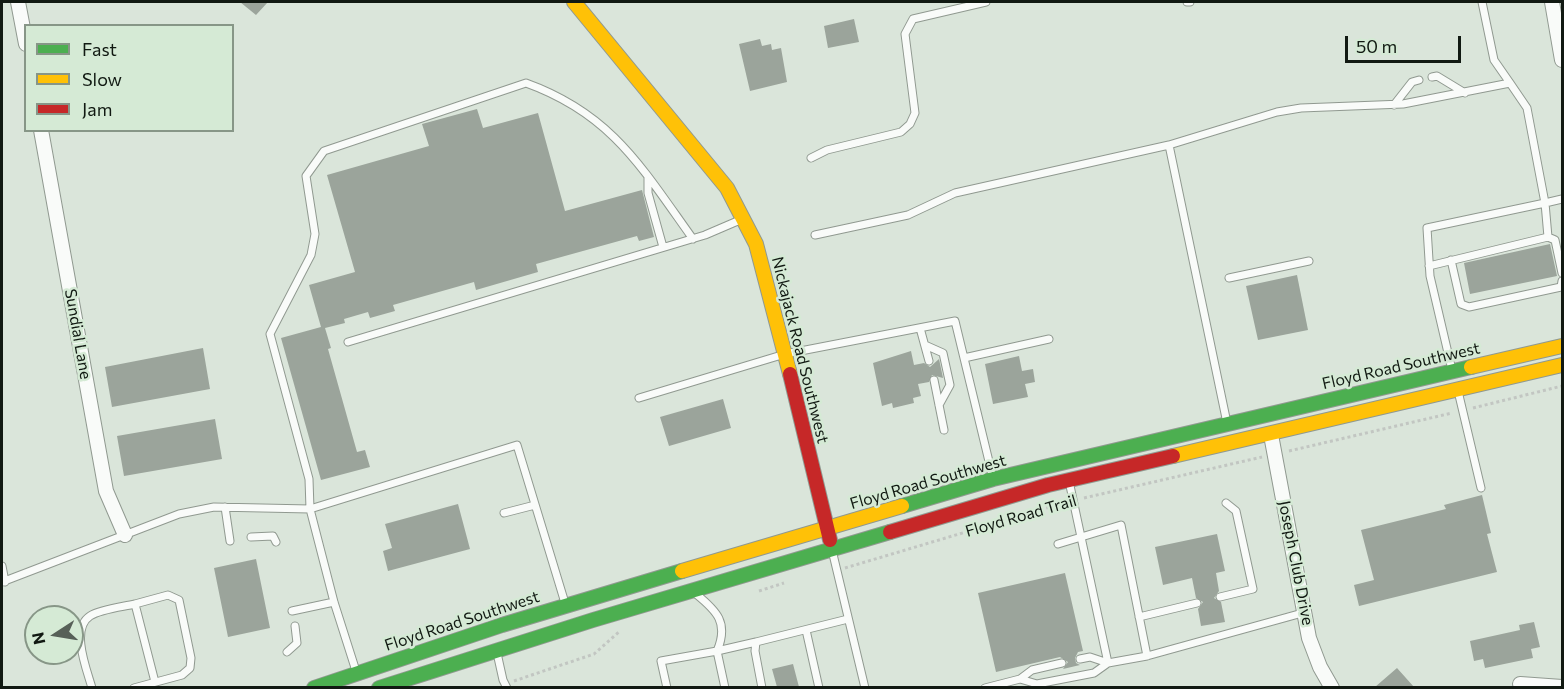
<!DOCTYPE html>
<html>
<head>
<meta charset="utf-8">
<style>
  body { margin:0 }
  #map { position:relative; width:1564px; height:689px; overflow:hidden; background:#dae5da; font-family:Commissioner,sans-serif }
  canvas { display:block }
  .frame { position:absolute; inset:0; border:3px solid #111912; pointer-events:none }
  .legend { position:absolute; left:24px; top:24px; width:210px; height:108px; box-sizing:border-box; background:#d5ead5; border:2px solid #879687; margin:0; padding:8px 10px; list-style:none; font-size:18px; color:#111912 }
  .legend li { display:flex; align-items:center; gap:12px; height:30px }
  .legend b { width:30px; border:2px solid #879687 }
  .north { position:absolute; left:24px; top:605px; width:60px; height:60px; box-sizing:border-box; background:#d5ead5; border:2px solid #879687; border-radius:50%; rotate:258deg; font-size:16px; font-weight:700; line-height:24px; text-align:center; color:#111912 }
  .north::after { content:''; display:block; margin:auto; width:21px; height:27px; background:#576058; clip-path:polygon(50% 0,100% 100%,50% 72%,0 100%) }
  .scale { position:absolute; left:1345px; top:36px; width:116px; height:27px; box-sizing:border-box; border:3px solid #111912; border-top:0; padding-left:8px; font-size:18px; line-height:21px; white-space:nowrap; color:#111912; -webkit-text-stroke:4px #d5ead5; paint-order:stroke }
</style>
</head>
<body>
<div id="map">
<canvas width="1564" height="689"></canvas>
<div class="frame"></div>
<ul class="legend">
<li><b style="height:8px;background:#4caf50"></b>Fast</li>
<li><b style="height:8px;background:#ffc107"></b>Slow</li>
<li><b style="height:8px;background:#c62828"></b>Jam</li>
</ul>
<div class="north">N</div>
<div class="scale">50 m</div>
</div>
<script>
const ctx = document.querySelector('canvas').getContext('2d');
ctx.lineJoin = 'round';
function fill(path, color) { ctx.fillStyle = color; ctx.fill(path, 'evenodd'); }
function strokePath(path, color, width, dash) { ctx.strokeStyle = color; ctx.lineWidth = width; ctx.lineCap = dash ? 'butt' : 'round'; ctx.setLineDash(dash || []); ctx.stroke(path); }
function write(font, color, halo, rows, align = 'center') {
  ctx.font = font + ' Commissioner,sans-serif'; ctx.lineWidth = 5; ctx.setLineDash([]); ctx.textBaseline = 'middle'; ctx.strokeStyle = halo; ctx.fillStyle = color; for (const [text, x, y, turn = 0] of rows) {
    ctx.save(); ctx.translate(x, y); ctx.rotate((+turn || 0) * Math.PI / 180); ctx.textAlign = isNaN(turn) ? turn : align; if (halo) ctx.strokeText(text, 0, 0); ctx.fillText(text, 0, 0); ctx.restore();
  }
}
fill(new Path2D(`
  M240 2H268L256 15Z
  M854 19 859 42 828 48 824 26Z
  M760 39 762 46 771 44 772 50 781 48 787 82 750 91 739 44Z
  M477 109 483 128 538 113 565 211 642 190 654 237 639 241 637 236 536 264 538 272 476 290 474 282 393 305 395 311 370 318 368 312 344 319 345 323 325 328 331 348 328 349 357 452 365 450 370 467 321 480 281 338 321 327 309 285 355 272 327 175 429 146 422 124Z
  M1550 244 1557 276 1470 294 1464 263Z
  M1297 275 1308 330 1258 340 1246 286Z
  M203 348 210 389 112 407 105 367Z
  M911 351 914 365 924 363 930 367 939 359 943 378 932 375 929 382 918 384 921 396 913 398 914 403 893 408 892 403 882 406 873 363Z
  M1019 356 1022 371 1033 369 1035 382 1025 384 1028 397 993 404 985 364Z
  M723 399 731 428 669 446 660 417Z
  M215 419 222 459 124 476 117 436Z
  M1482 495 1491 533 1487 534 1497 572 1359 606 1354 585 1374 580 1361 530 1446 509 1444 505Z
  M458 504 470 549 388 571 383 551 392 548 385 524Z
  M1217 534 1225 571 1216 573 1219 591 1214 598 1221 602 1225 622 1201 626 1198 609 1203 602 1196 598 1192 578 1163 585 1155 547Z
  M256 559 270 628 228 637 214 568Z
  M1065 573 1083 651 1078 652 1075 658 1076 663 1080 665 1063 669 1068 662 1060 657 996 672 978 593Z
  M1534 622 1540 647 1531 649 1533 658 1485 668 1483 659 1474 661 1470 641 1520 630 1519 625Z
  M793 664 799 687H777L772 669Z
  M1397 668 1414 687H1375Z`), '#9ba49b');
const lane = new Path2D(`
  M1187 2H1190
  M1482 2 1494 60 1510 83
  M1432 77 1437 76 1465 93
  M1394 105 1412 82 1419 80
  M811 158 827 150 901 132 910 124 915 113 905 34 913 19 986 2
  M648 177V193L663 247
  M815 235 908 215 955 193 1169 145
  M1548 237 1545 203 1562 199
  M1451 260 1461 304 1469 307 1561 287 1562 281
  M1429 266 1548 237 1555 240 1562 273
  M1229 278 1309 261
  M920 328 929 361
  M348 342 705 235 740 220
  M925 345 943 353 950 385 939 405
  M964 358 1049 339
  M934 380 944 430
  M1458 391 1481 488
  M639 398 785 354 955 321 993 478
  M1227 423 1169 145 1277 112 1301 108 1403 104 1510 83 1527 108 1545 203 1427 228 1430 276 1452 370
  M1069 481 1108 663 1147 656 1306 612
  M225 507 230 541
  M504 513 535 505
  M251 537 273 536 276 542
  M1058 544 1121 525 1147 656
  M832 550 865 688
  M2 566 5 582
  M2 582 179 514 214 507 310 509 334 602 356 671
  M696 594C717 611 729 623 717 651
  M1220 597 1253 589 1236 511 1226 503
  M565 603 517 445 310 509 309 479 270 334 311 255 315 234 306 176 324 151 526 83C612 114 642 168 693 239
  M292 611 334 602
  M1139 617 1197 603
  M806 630 819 688
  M717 651 756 642
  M287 652 297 643 295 626
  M497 653 503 680 507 688
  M1080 659 1090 657 1108 663
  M1020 679 1032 670 1062 663
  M92 688C87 670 70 629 90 616 101 609 122 607 135 604
  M134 688 182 675 190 668 191 658 179 600 168 595 135 604 155 682
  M667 688 661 661 717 651 725 688
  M762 688 755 651 756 642 848 619
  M985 688 1020 679 1037 684 1094 673 1108 663`);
const street = new Path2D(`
  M18 2 26 44
  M1552 2 1562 60
  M41 130 106 491 125 535
  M1271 435 1309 638 1320 667 1332 688
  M1520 684 1562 687`);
const fast = new Path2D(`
  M902 506 993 479 1471 367
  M314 688 502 625 682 571
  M379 688 593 620 890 532`);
const slow = new Path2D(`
  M574 2 727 188 756 244 790 374
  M1471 367 1562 346
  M1173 456 1562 365
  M682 571 902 506`);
const jam = new Path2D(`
  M790 374 830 540
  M890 532 1048 485 1173 456`);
strokePath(lane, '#909990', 9);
strokePath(street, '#909990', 16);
strokePath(fast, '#909990', 16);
strokePath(slow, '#909990', 16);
strokePath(jam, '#909990', 16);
strokePath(new Path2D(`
  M1473 408 1562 386
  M1289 451 1452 413
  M1084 498 1262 457
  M845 568 1063 503
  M759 591 784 583
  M514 681 594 654 620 631`), '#c2c6c2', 3, [3, 3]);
strokePath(lane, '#f9fbf9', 7);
strokePath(street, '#f9fbf9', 14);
strokePath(fast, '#4caf50', 14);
strokePath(slow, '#ffc107', 14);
strokePath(jam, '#c62828', 14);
write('16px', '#111912', '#d5ead5', [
  ["Sundial Lane",78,334,80],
  ["Nickajack Road Southwest",800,350,76],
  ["Floyd Road Southwest",1401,366,-13],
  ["Floyd Road Southwest",928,482,-16],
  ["Floyd Road Trail",1021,516,-16],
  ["Joseph Club Drive",1296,563,79],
  ["Floyd Road Southwest",462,621,-18]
]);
</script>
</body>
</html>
